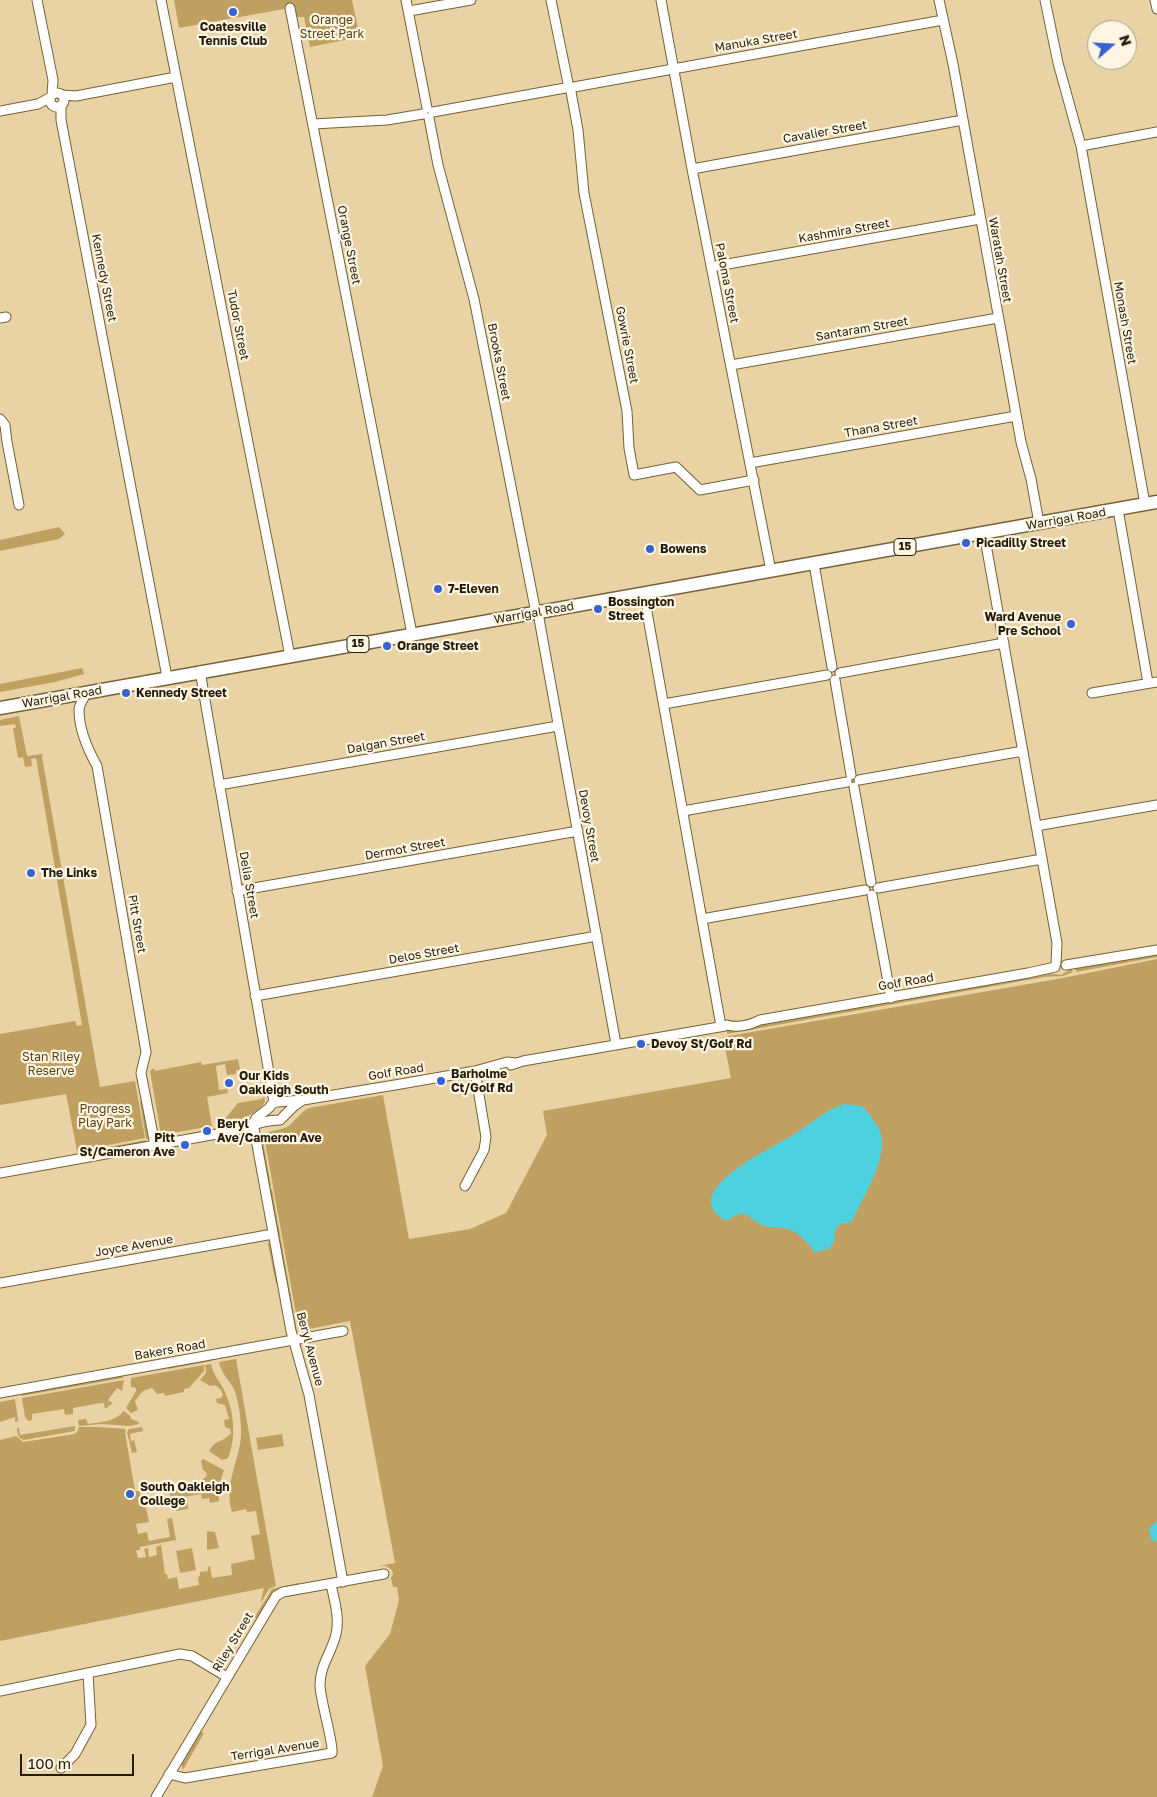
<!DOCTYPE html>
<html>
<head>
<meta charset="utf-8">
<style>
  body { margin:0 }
  #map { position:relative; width:1157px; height:1797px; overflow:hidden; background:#e9d3a5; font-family:"Golos Text",sans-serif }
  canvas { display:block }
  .north { position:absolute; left:1087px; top:20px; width:50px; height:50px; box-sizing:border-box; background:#fef5e3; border:1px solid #a79e8c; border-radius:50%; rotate:71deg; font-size:14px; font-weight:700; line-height:20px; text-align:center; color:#241c0a }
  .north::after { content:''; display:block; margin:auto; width:18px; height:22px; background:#3561d1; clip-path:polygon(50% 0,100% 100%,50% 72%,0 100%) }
  .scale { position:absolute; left:20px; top:1754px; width:114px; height:22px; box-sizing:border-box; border:2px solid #241c0a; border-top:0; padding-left:6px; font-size:15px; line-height:18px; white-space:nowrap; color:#241c0a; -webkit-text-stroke:4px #fef5e3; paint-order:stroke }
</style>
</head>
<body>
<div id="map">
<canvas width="1157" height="1797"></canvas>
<div class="north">N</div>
<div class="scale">100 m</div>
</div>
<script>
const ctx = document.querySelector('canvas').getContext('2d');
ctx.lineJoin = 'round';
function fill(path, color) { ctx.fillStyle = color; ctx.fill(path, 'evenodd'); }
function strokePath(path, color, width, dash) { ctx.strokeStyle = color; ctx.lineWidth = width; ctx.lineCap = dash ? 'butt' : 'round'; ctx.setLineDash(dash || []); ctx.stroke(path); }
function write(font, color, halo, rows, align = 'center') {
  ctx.font = font + ' "Golos Text",sans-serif'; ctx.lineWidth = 4.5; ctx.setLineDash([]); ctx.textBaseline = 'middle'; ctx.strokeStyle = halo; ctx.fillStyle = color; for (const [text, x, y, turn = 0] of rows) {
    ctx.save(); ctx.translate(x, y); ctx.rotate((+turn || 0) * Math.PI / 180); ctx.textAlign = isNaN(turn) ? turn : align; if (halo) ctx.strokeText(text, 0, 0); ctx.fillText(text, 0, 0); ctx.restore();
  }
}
fill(new Path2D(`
  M174 0H352L360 37 310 47 304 17H297L295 7 179 28Z
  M59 527 65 534 59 539 0 551V540Z
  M82 668 84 674 55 682 0 692V684Z
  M19 716 27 756 43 754 42 757 100 1087 135 1081 145 1138 77 1151 66 1094 0 1105V1034L75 1021 77 1026 82 1025 36 758 31 759 32 766 25 767 23 757 18 758 13 728H16L15 724 0 726V720Z
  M1157 954V957L1076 972 1075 968Z
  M1157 959V1797H372L383 1766 365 1666 390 1634 399 1600 397 1587H393L391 1578 393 1574 392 1570 386 1566H379L395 1563 350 1321 299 1331 264 1136C270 1129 279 1131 287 1127 295 1122 300 1112 309 1108L383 1095 409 1239 470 1229 506 1213 547 1135 543 1111 731 1078 723 1037 1063 978Z
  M1071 969 1073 972 1063 976 1044 977 727 1034V1030L1047 973 1061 975Z
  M238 1059 240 1070H236V1074L227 1075 225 1064 216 1066 219 1090 227 1089 228 1093 207 1097 212 1126 161 1135 150 1071 154 1068 155 1071 201 1062 202 1065Z
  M264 1096 265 1102C258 1114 234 1123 220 1125L238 1103 262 1099Z
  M142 1101 150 1138 146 1139 140 1102Z
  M262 1135 271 1186H269L259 1136Z
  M146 1140 147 1143 78 1155 77 1153Z
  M272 1189 297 1331 296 1332 294 1327V1316L288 1295 269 1190Z
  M270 1242 278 1284H276L268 1244Z
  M211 1359 212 1361 168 1369V1367Z
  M236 1359 276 1586 269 1589 260 1604 264 1588 0 1641V1440L16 1436 23 1442 75 1434 77 1432 79 1427H98L126 1429 125 1432 135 1491H140L141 1498 150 1497V1501L145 1502 149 1522 136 1524 138 1534 147 1532 149 1541 170 1537 167 1519 172 1518 176 1540 140 1547V1550H136L138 1558 146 1557 144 1549 148 1548 149 1557 157 1555 156 1547 161 1545 165 1574H167L168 1579 177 1577 179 1589 199 1585 198 1577 200 1576V1572L208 1571V1567L210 1566 212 1578 232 1575 231 1564 255 1559 251 1536 260 1534 256 1511 247 1512 246 1509 232 1512C223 1482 241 1460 241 1432 241 1418 239 1402 234 1389 229 1380 221 1373 219 1362Z
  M211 1364C213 1374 218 1379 223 1388 234 1409 237 1436 228 1458L222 1460 209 1451C217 1438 223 1443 231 1433L230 1429 225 1427 224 1420 229 1419 225 1405 217 1403 216 1399 221 1398 223 1395 221 1390 215 1385 210 1386 200 1380 206 1373 205 1365Z
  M204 1365V1371L189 1388 184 1389V1392L165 1396 164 1393 157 1394 152 1388 143 1391 135 1401 138 1410 131 1413 126 1408 136 1391V1388L131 1387V1378Z
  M122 1375 123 1378 21 1396 22 1393Z
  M124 1380 122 1391 117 1388 108 1400 113 1403 105 1409 104 1403H101L73 1408V1414L65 1415 64 1409 32 1414V1420L28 1421 25 1417 22 1398Z
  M15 1399 18 1421 15 1422V1417L0 1422V1402Z
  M124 1411 130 1416 131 1419 139 1422V1424L130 1426 101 1424 79 1426 78 1420 86 1419 88 1424C101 1422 114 1422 124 1411Z
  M75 1426V1431L24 1440C18 1438 17 1434 17 1428H19L20 1435Z
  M142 1427 143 1431 130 1434 131 1441 134 1440 137 1452 132 1453 127 1432 129 1429Z
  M282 1434 284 1446 258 1450 256 1438Z
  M203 1459 224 1470 219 1486V1501L210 1503 209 1498 202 1499 201 1494 171 1499 170 1493 173 1487 177 1486 178 1493 201 1488 199 1482 207 1476 206 1472 203 1470 201 1461Z
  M187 1499 188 1509 176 1511 175 1502Z
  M207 1531 215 1532 219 1548 207 1550Z
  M192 1548 196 1570 180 1573 176 1551Z
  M298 1583 297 1586C268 1591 271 1594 257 1618H254L272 1589Z
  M200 1732 204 1733 183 1770 181 1763Z`), '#bfa060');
fill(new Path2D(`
  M844 1104 862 1106C869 1114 876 1122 880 1131 889 1158 863 1197 852 1221L846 1224 842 1223C836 1228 832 1232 835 1240L829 1249 815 1252C806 1241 798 1231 784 1228 778 1227 771 1228 765 1226 748 1222 749 1204 727 1221 675 1194 766 1151 788 1138 807 1127 823 1111 844 1104Z
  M1157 1520V1542L1151 1539 1149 1529Z`), '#4dd1df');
const minor = new Path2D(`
  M37 0 53 80 52 95
  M161 0 290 656
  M406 0 427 108
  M551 0 568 83
  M661 0 692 169 771 571
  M939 0 953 64 1021 442 1031 479 1039 523
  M1045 0 1058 63 1081 146 1145 504
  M1155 0 1157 9
  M290 8 412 634
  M409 11 471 0
  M574 87 943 20
  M571 92 578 130 584 193 627 411 629 448 634 475 676 467 700 490 754 480
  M50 100a7 7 0 1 1 14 0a7 7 0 1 1-14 0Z
  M62 95 76 96 176 77
  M61 105V120L167 677
  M0 111 38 104 51 97
  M433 112 565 88
  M429 118 438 165 474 299 536 613
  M313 124 387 120 423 114
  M1081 146 1157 132
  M692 169 963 120
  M711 267 980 219
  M0 318 6 317
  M731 365 998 318
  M0 419 5 425 7 442 19 505
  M750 463 1016 416
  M1118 509 1148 683
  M984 533 1057 943 1056 963
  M814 564 832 667
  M654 592 649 602 647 612 721 1026
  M538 613 616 1044
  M200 671 274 1102
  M840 673 1004 643
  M835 680 851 775
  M87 692C84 698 79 704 79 710 79 729 88 750 97 766L146 1052 141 1073 155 1145
  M1092 693 1157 682
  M664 704 827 675
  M859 780 1023 751
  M219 785 558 726
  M854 787 871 882
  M683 811 847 782
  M1036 826 1157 805
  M878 888 1042 859
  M237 891 578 831
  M872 895 891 998
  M702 919 865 890
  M1066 965 1157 950
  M255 996 597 936
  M727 1025C737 1028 750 1025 760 1020L1028 973 1055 967
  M511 1065 523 1061 725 1026
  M253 1123 291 1331 309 1395 343 1582
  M254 1123 256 1118 269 1108 272 1104 277 1102 303 1100 395 1085 475 1071 507 1062 515 1063
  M0 1173 228 1132C248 1128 259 1120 280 1120L294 1106 303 1100
  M465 1186 484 1150 486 1137 475 1071
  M0 1283 273 1234
  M0 1393 343 1331
  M0 1691 180 1654 192 1656 227 1677
  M61 1768 75 1754 91 1725 88 1673
  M169 1774 185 1778 332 1753C334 1745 320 1699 320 1685 320 1665 332 1652 336 1634 340 1617 334 1600 331 1584
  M156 1797 276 1596 283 1592 384 1574`);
const highway = new Path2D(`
  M0 708 1157 502`);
strokePath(minor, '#756137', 11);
strokePath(highway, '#756137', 15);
strokePath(minor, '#fff', 9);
strokePath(highway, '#fff', 12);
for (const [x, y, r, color] of [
  [233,12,5,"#3561d1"],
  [966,543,5,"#3561d1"],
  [650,549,5,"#3561d1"],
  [438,589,5,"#3561d1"],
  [598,609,5,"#3561d1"],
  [1071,624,5,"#3561d1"],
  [387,646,5,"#3561d1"],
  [126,693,5,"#3561d1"],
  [31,873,5,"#3561d1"],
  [641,1044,5,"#3561d1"],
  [441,1081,5,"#3561d1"],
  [229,1083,5,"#3561d1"],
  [207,1131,5,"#3561d1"],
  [185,1145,5,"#3561d1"],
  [130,1494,5,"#3561d1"]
]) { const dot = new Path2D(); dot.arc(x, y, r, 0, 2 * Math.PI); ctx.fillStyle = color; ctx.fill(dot); strokePath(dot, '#fef5e3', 2); }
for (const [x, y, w] of [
  [905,547,22],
  [358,644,22]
]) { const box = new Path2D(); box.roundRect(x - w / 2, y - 8.5, w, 17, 4); ctx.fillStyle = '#fef5e3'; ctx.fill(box); strokePath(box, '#241c0a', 1); }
write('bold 11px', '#241c0a', null, [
  ["15",905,547],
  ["15",358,644]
]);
write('12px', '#584414', '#fef5e3', [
  ["Orange",332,20],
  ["Street Park",332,34],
  ["Stan Riley",51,1057],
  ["Reserve",51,1071],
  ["Progress",105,1109],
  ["Play Park",105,1123]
]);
write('bold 12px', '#241c0a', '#fef5e3', [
  ["Coatesville",233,27,"center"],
  ["Tennis Club",233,41,"center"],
  ["Picadilly Street",976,543],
  ["Bowens",660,549],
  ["7-Eleven",448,589],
  ["Bossington",608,602],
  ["Street",608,616],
  ["Ward Avenue",1061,617,"right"],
  ["Pre School",1061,631,"right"],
  ["Orange Street",397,646],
  ["Kennedy Street",136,693],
  ["The Links",41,873],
  ["Devoy St/Golf Rd",651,1044],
  ["Barholme",451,1074],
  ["Ct/Golf Rd",451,1088],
  ["Our Kids",239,1076],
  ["Oakleigh South",239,1090],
  ["Beryl",217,1124],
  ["Ave/Cameron Ave",217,1138],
  ["Pitt",175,1138,"right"],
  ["St/Cameron Ave",175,1152,"right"],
  ["South Oakleigh",140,1487],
  ["College",140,1501]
], 'left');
write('12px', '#241c0a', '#fef5e3', [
  ["Manuka Street",756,41,-10],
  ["Cavalier Street",825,132,-10],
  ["Kashmira Street",844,231,-10],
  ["Orange Street",349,245,79],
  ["Waratah Street",1000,260,80],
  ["Kennedy Street",104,278,79],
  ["Paloma Street",727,283,79],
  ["Monash Street",1125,323,80],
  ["Tudor Street",238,325,79],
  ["Santaram Street",862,329,-10],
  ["Gowrie Street",627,345,79],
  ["Brooks Street",499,362,79],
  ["Thana Street",881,427,-10],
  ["Warrigal Road",1066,519,-10],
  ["Warrigal Road",534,613,-10],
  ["Warrigal Road",62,697,-10],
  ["Dalgan Street",386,743,-10],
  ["Devoy Street",589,826,80],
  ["Dermot Street",405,849,-10],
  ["Delia Street",249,885,80],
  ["Pitt Street",137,924,80],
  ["Delos Street",424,954,-10],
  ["Golf Road",906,982,-10],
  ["Golf Road",396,1072,-9],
  ["Joyce Avenue",134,1246,-10],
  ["Beryl Avenue",310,1349,75],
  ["Bakers Road",170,1350,-10],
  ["Riley Street",233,1642,-59],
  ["Terrigal Avenue",275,1750,-9]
]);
</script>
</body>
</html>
